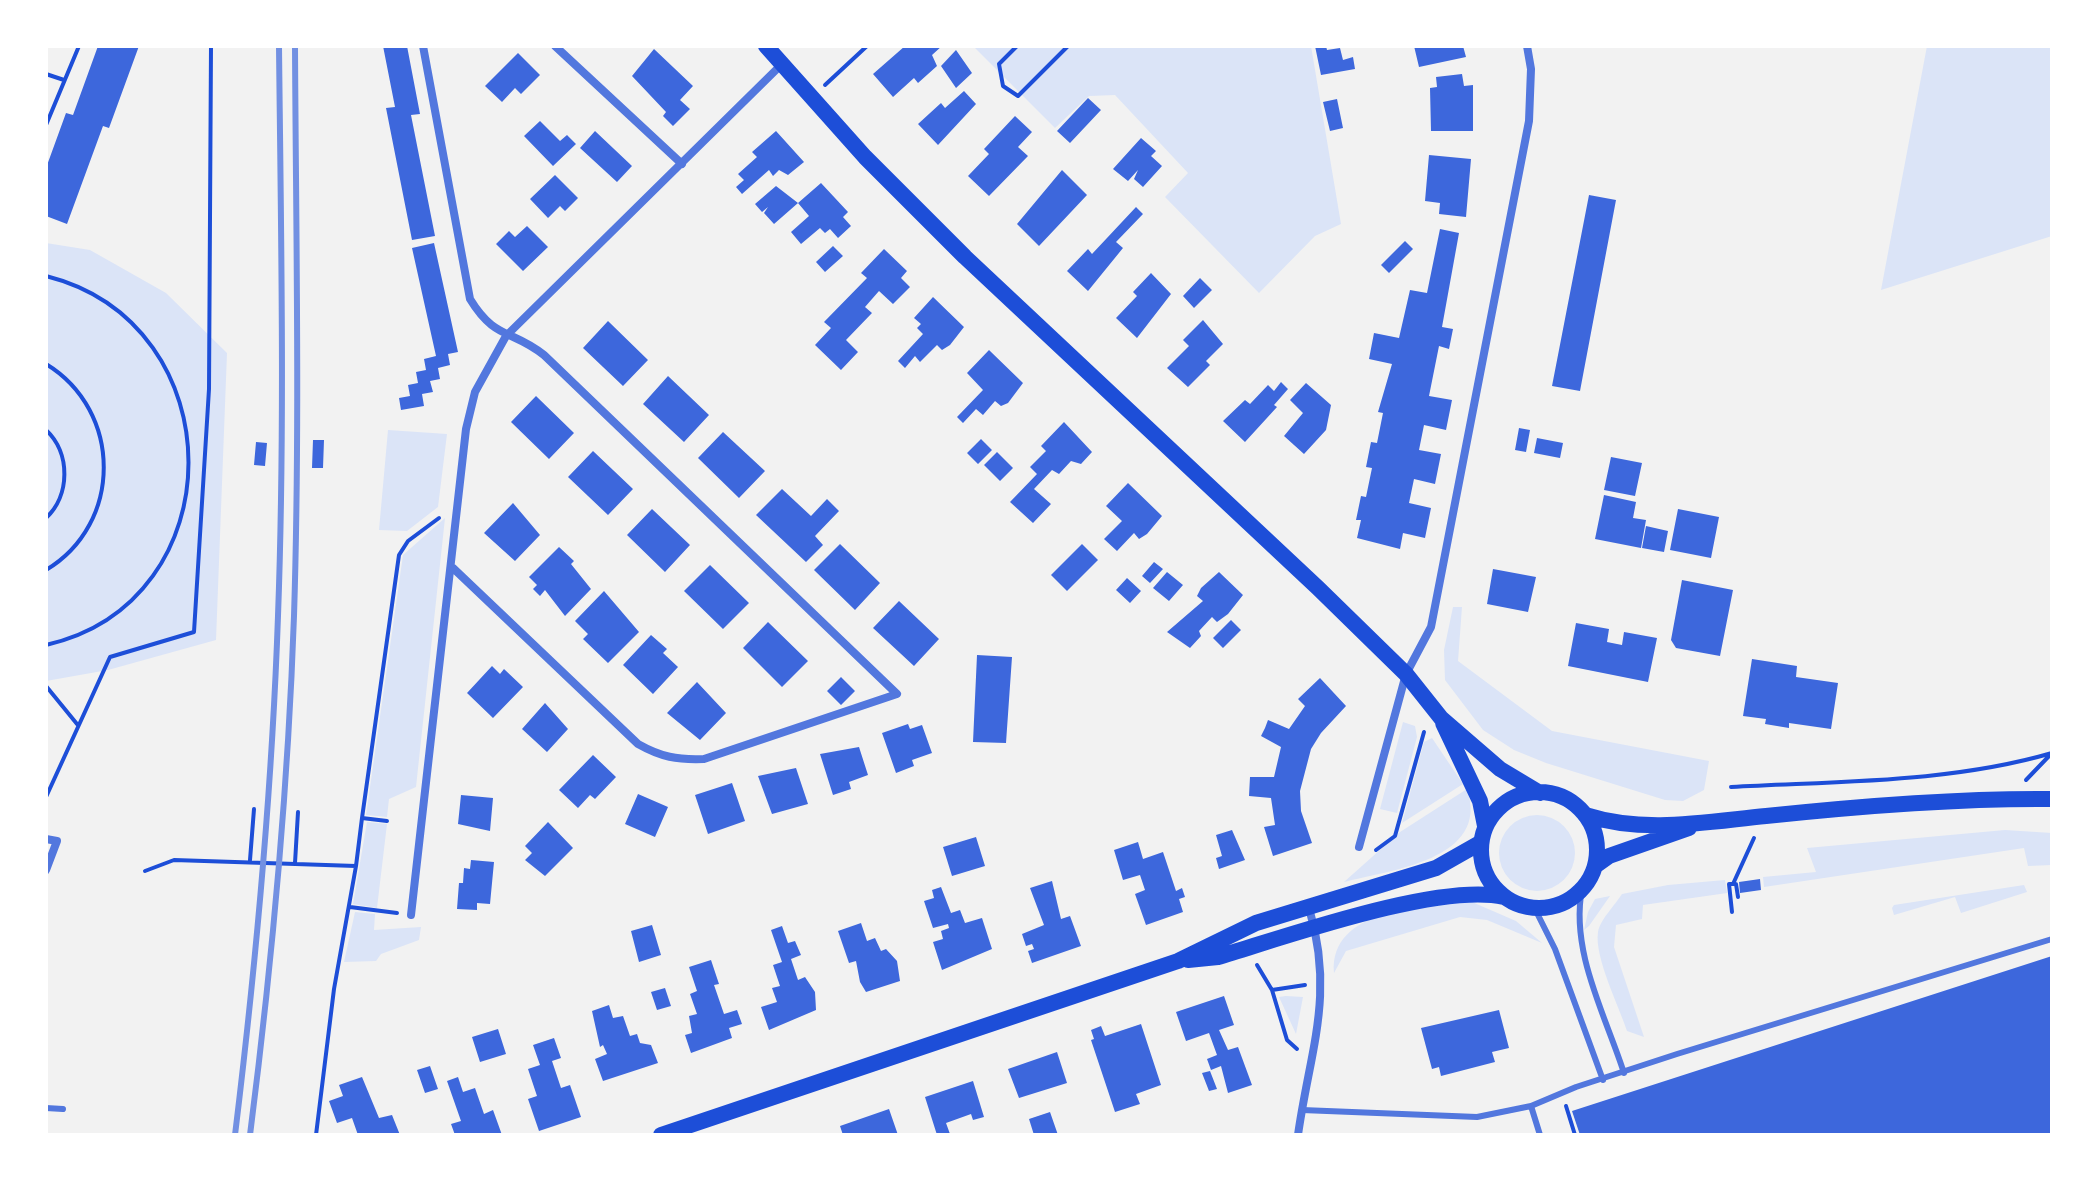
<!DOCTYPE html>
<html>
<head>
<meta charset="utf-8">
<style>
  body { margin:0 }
  #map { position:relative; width:2098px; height:1181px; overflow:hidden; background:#f2f2f2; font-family:Bitter,serif }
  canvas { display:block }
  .frame { position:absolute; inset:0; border:48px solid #fff; pointer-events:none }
</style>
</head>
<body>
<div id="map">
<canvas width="2098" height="1181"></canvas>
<div class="frame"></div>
</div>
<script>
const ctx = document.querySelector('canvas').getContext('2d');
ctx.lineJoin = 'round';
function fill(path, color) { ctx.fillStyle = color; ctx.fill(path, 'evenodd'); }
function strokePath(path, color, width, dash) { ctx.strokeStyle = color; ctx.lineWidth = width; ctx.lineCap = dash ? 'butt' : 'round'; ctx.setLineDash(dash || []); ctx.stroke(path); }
fill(new Path2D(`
  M973 46H1311L1341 224 1315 236 1259 293 1165 197 1188 173 1115 95 1089 96 1055 128Z
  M1927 46H2052V236L1881 290Z
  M46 243 90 250 166 293 227 353 216 640 108 670 46 681Z
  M388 430 447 434 438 507 407 531 379 530Z
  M445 518 416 787 389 799 387 817 366 815 403 555Z
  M1453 607H1462L1458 661 1552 731 1709 761 1704 790 1683 801 1665 800 1546 763 1514 750 1483 730 1445 680 1444 650Z
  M1403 722 1415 726 1417 737 1397 813 1380 809Z
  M1432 738 1463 784 1402 823 1424 742Z
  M1467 789C1491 860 1390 870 1344 882L1400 832Z
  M1499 853a38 38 0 1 1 76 0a38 38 0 1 1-76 0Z
  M367 822 387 824 377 908 353 904Z
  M2005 830 2052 833V865L2028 866 2024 848 1764 887 1763 877 1816 872 1807 848Z
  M1725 880 1727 893 1643 905 1642 919 1616 925 1614 947 1644 1037 1627 1031C1619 1006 1594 957 1598 932 1600 920 1615 905 1622 894L1668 885Z
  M2024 885 2027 892 1961 913 1955 897 1894 915 1892 908 1894 905Z
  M1610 896 1589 926 1584 930 1588 912 1595 899Z
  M1472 902 1516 921 1542 943 1487 920 1460 917 1346 951 1334 973C1329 908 1425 905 1472 902Z
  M355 912 375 914 374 930 421 927 419 940 381 954 376 961 344 962Z
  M1286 996 1303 997 1296 1034 1279 997Z`), '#dbe4f7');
fill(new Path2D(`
  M98 46H139L109 128 103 126 67 224 46 216V168L66 113 73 115Z
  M383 46H407L420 114 411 115 435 236 412 240 386 108 395 107Z
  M905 46H942L932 55 937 66 918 83 914 78 893 97 873 74Z
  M1315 46H1326L1327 50 1340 48 1343 60 1353 57 1355 69 1321 75Z
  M1414 46H1463L1466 57 1419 67Z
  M654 49 693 86 680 100 690 109 673 126 663 116 666 112 632 76Z
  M956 50 972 73 956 88 941 66Z
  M518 53 540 75 521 94 515 88 502 102 485 86Z
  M1462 74 1464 86 1473 85V131H1431L1430 88 1437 87 1436 77Z
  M964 91 976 104 938 145 918 124 941 103 945 108Z
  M1088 98 1101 110 1070 143 1057 131Z
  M1337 99 1343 128 1330 131 1323 102Z
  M1015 116 1032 132 1018 147 1028 156 989 196 968 176 989 154 984 149Z
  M540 121 560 141 567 135 576 144 553 166 524 136Z
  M595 131 632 166 617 182 580 148Z
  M776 131 804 162 788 175 779 170 773 176 769 170 742 194 736 187 744 180 738 174 757 157 752 152Z
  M1141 138 1156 151 1151 156 1162 166 1143 187 1134 179 1138 170 1128 181 1113 169Z
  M1429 155 1471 159 1466 217 1439 214 1440 203 1425 201Z
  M1062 170 1087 195 1039 246 1017 224Z
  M555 175 578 198 565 211 560 206 548 218 530 199Z
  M821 183 848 212 843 217 851 226 838 238 830 229 825 233 820 228 801 244 791 232 809 216 798 203Z
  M776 186 798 203 774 224 764 213 768 207 762 212 755 204Z
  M1589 195 1616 200 1580 391 1552 386Z
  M1136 207 1143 214 1116 242 1123 248 1088 291 1067 271 1088 249 1092 254Z
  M527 226 548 247 523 271 496 244 509 231 515 237Z
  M1440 229 1459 233 1442 327 1453 329 1449 349 1439 346 1429 396 1452 400 1446 430 1424 425 1419 450 1441 454 1435 484 1414 479 1409 503 1431 508 1425 538 1403 533 1400 549 1357 538 1361 520H1356L1361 496 1366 497 1372 468 1366 467 1371 442 1377 443 1383 413 1378 412 1392 364 1369 359 1374 333 1399 338 1410 290 1427 293Z
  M1405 241 1413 249 1389 273 1381 265Z
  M434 243 458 352 448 354 450 365 438 368 440 379 430 381 433 392 422 394 424 406 401 410 399 398 410 396 408 385 418 383 416 372 426 370 424 359 436 356 412 248Z
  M833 246 843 256 825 272 816 262Z
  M884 249 907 271 901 278 910 287 893 304 879 291 865 307 872 313 846 340 858 352 841 370 815 345 831 328 824 322 867 278 861 273Z
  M1151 273 1171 294 1137 338 1116 318 1137 296 1133 292Z
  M1200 278 1212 290 1194 308 1183 296Z
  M933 297 964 327 950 345 942 350 937 345 920 362 915 356 905 368 898 361 923 334 917 328 921 324 914 318Z
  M1203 320 1223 344 1206 361 1210 365 1188 387 1167 368 1189 346 1183 340Z
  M608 321 648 360 623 386 583 348Z
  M989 350 1023 383 1008 403 1001 406 995 401 983 415 976 409 963 423 957 417 983 390 967 373Z
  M668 376 709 415 684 442 643 404Z
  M1281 382 1288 389 1274 405 1277 407 1245 442 1223 421 1245 400 1250 404 1268 385 1274 391Z
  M1306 383 1331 405 1326 430 1304 454 1284 436 1303 413 1290 400Z
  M536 396 574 433 549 459 511 422Z
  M1064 422 1092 452 1081 464 1071 461 1059 474 1052 470 1034 489 1051 504 1033 523 1010 502 1037 474 1030 467 1046 451 1041 446Z
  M1519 428 1530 430 1526 452 1515 450Z
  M723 432 765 471 739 498 698 458Z
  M1537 438 1563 443 1560 458 1534 453Z
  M981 439 992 450 978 464 967 453Z
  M313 440H324L323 468H312Z
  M256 442 267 443 265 466 254 465Z
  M593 451 633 489 608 515 568 477Z
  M997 452 1013 468 1000 481 984 465Z
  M1611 457 1642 463 1635 496 1604 490Z
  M1128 483 1162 516 1147 534 1139 539 1134 533 1117 551 1104 539 1122 521 1106 506Z
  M782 489 811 516 827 499 839 511 815 536 823 545 806 562 756 515Z
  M1604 495 1636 502 1633 518 1646 520 1641 548 1595 539Z
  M513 503 540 535 515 561 484 533Z
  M652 509 690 545 665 572 627 535Z
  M1678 509 1719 517 1711 558 1670 550Z
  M1646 526 1668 531 1664 552 1642 548Z
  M840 544 880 583 855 610 814 570Z
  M1082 544 1098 560 1067 591 1051 575Z
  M559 547 574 561 571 564 591 589 565 616 545 590 540 596 533 589 537 585 529 577Z
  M1154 562 1163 569 1150 583 1142 576Z
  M710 565 749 603 723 629 684 591Z
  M1493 569 1536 577 1528 612 1487 604Z
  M1167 572 1183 585 1169 601 1153 588Z
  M1219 572 1243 595 1228 614 1217 622 1212 617 1199 631 1201 636 1190 648 1167 632 1203 601 1197 596 1201 588Z
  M1127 578 1141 591 1130 603 1116 590Z
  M1682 580 1733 590 1720 656 1676 648 1671 640Z
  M604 591 639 632 608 663 583 639 588 634 575 621Z
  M899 601 939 639 914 666 873 628Z
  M1231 620 1241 630 1223 648 1213 638Z
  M768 622 808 661 782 687 743 648Z
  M1576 623 1609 629 1607 642 1622 645 1624 632 1657 638 1648 682 1568 666Z
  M651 635 667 649 663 653 678 667 653 694 623 665Z
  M977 655 1012 657 1006 743 973 742Z
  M1752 659 1797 666 1796 677 1838 683 1831 729 1789 723V728L1765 724 1766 719 1743 716Z
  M492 666 500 674 504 669 523 687 493 718 467 693Z
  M841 677 855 691 841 705 827 691Z
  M1320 678 1346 706 1321 733 1311 749 1300 791 1301 811 1312 843 1273 856 1264 827 1275 825 1271 798 1249 796 1250 777H1274L1281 747 1261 736 1265 728 1268 720 1289 729 1305 706 1298 699Z
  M697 682 726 713 700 740 667 713Z
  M545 703 568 729 547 752 522 729Z
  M908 724 910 729 922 725 932 753 912 760 914 766 896 773 882 733Z
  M859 747 868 775 849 782 851 789 833 795 820 754Z
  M593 755 616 777 595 799 590 795 578 808 559 790Z
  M796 768 808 804 772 814 758 776Z
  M732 783 745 821 708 834 695 795Z
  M638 794 668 807 655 837 625 824Z
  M461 795 493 798 490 831 458 824Z
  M548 822 573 848 545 876 525 860 532 853 525 846Z
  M1232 830 1245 860 1219 869 1216 858 1222 856 1216 835Z
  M976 837 985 866 952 876 943 847Z
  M1138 842 1143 859 1163 852 1176 891 1182 888 1185 897 1179 899 1183 912 1146 925 1135 894 1145 890 1140 875 1123 880 1114 850Z
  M471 860 494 862 490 904 477 903V910L457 909 459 883H463L464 868 470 869Z
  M1760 879 1761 890 1740 893 1739 882Z
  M1052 881 1061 919 1070 916 1081 946 1032 963 1028 951 1034 949 1032 944 1026 946 1022 934 1044 925 1030 888Z
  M941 887 951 913 960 910 965 923 982 918 992 949 942 970 933 942 943 939 941 931 949 928 948 924 933 928 924 901 934 898 932 890Z
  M861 923 867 941 875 938 881 951 886 949 897 961 900 981 866 992 860 982 856 961 849 963 838 931Z
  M652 925 661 955 639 962 631 931Z
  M782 926 788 943 795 941 801 955 791 959 798 980 805 977 815 992 816 1010 769 1030 761 1007 777 1002 772 988 780 986 773 965 782 962 771 930Z
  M2052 956V1135H1580L1572 1111Z
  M711 960 719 984 714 985 724 1014 737 1010 742 1024 729 1028 732 1038 691 1053 685 1035 692 1033 689 1016 697 1014 690 994 697 991 689 967Z
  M665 988 671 1006 657 1010 651 992Z
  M1224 996 1234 1025 1219 1030 1228 1050 1238 1047 1252 1085 1228 1093 1221 1066 1211 1070 1207 1059 1217 1055 1209 1033 1186 1041 1176 1012Z
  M609 1005 613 1018 623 1016 630 1036 637 1034 640 1043 651 1045 658 1063 603 1081 595 1059 607 1054 603 1045 600 1047 592 1011Z
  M1499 1010 1509 1048 1492 1052 1495 1062 1441 1076 1439 1067 1432 1069 1421 1028Z
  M1141 1024 1161 1085 1136 1094 1140 1104 1115 1112 1091 1040 1094 1039 1091 1030 1101 1026 1105 1036Z
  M498 1029 506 1054 480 1062 472 1037Z
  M554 1038 561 1058 552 1061 561 1088 570 1085 581 1117 539 1131 528 1099 537 1096 528 1069 540 1065 533 1045Z
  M1057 1052 1067 1083 1019 1098 1008 1069Z
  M430 1066 438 1089 425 1093 417 1070Z
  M1210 1071 1217 1089 1209 1091 1202 1073Z
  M362 1077 379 1118 392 1115 400 1135H358L352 1118 337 1123 329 1101 343 1096 339 1085Z
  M458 1077 463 1092 475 1088 484 1114 493 1110 502 1135H455L451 1124 461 1121 447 1081Z
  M973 1081 984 1117 973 1120 971 1114 946 1123 950 1134 937 1135 925 1097Z
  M889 1109 898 1135H843L840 1126Z
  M1050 1112 1058 1135H1034L1029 1119Z`), '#3d67dc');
strokePath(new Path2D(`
  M1017 46 999 64 1003 86 1018 96 1068 46
  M46 74 64 80
  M825 85 867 46
  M46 125 79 46
  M46 276C236 324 236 602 46 645
  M46 364C123 411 123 524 46 570
  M46 430C71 453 70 496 46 518
  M46 686 77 724
  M2026 780 2050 755
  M1731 787C1837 781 1949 783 2052 753
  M46 797 110 657 194 632 209 389 211 46
  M362 818 399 555 408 541 439 518
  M1376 850 1395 836 1424 732
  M250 860 254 809
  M295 863 298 812
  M356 866 362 818 387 821
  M145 871 174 860 356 866 334 989 316 1135
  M1733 884 1754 838
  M350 907 397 913
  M1732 912 1729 884H1736L1738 897
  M1257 965 1272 990 1287 1040 1297 1049
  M1272 990 1305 985
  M1566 1106 1575 1135`), '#1d4ed8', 4);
strokePath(new Path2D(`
  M1582 889C1570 951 1605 1014 1624 1073
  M1535 909 1555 949 1603 1080
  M1531 1106 1540 1135
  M46 1108 63 1109
  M1302 1110 1477 1117 1531 1106 1576 1087 1677 1054 2052 939`), '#5277de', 6);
strokePath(new Path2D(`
  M423 46 470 299C495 340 511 329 544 355L897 694 704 759C677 760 661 757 638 744L453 568
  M555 46 682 164
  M46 839 57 841 46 870
  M1359 847 1406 674 1431 627 1529 121 1531 69 1527 46
  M411 915 466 429 475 392 506 336 782 64
  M1298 1135C1310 1050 1335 995 1309 908`), '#5277de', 8);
strokePath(new Path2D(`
  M766 46 865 157 965 257 1318 588 1406 674 1441 718 1500 769 1540 793
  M1443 723 1480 801 1485 826
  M1481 850a58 58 0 1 1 116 0a58 58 0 1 1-116 0Z
  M1585 815C1645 834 1705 822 1766 816 1860 806 1957 798 2052 799
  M1595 866 1609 856 1689 828
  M1188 960 1218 957C1285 937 1440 882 1504 897
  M661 1135 1178 961 1256 923 1436 868 1480 843`), '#1d4ed8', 16);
strokePath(new Path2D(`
  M235 1135C256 963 272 789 278 616 285 426 281 236 279 46
  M250 1135C272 963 288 789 294 616 300 426 296 236 295 46`), '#7290e2', 6);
</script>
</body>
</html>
